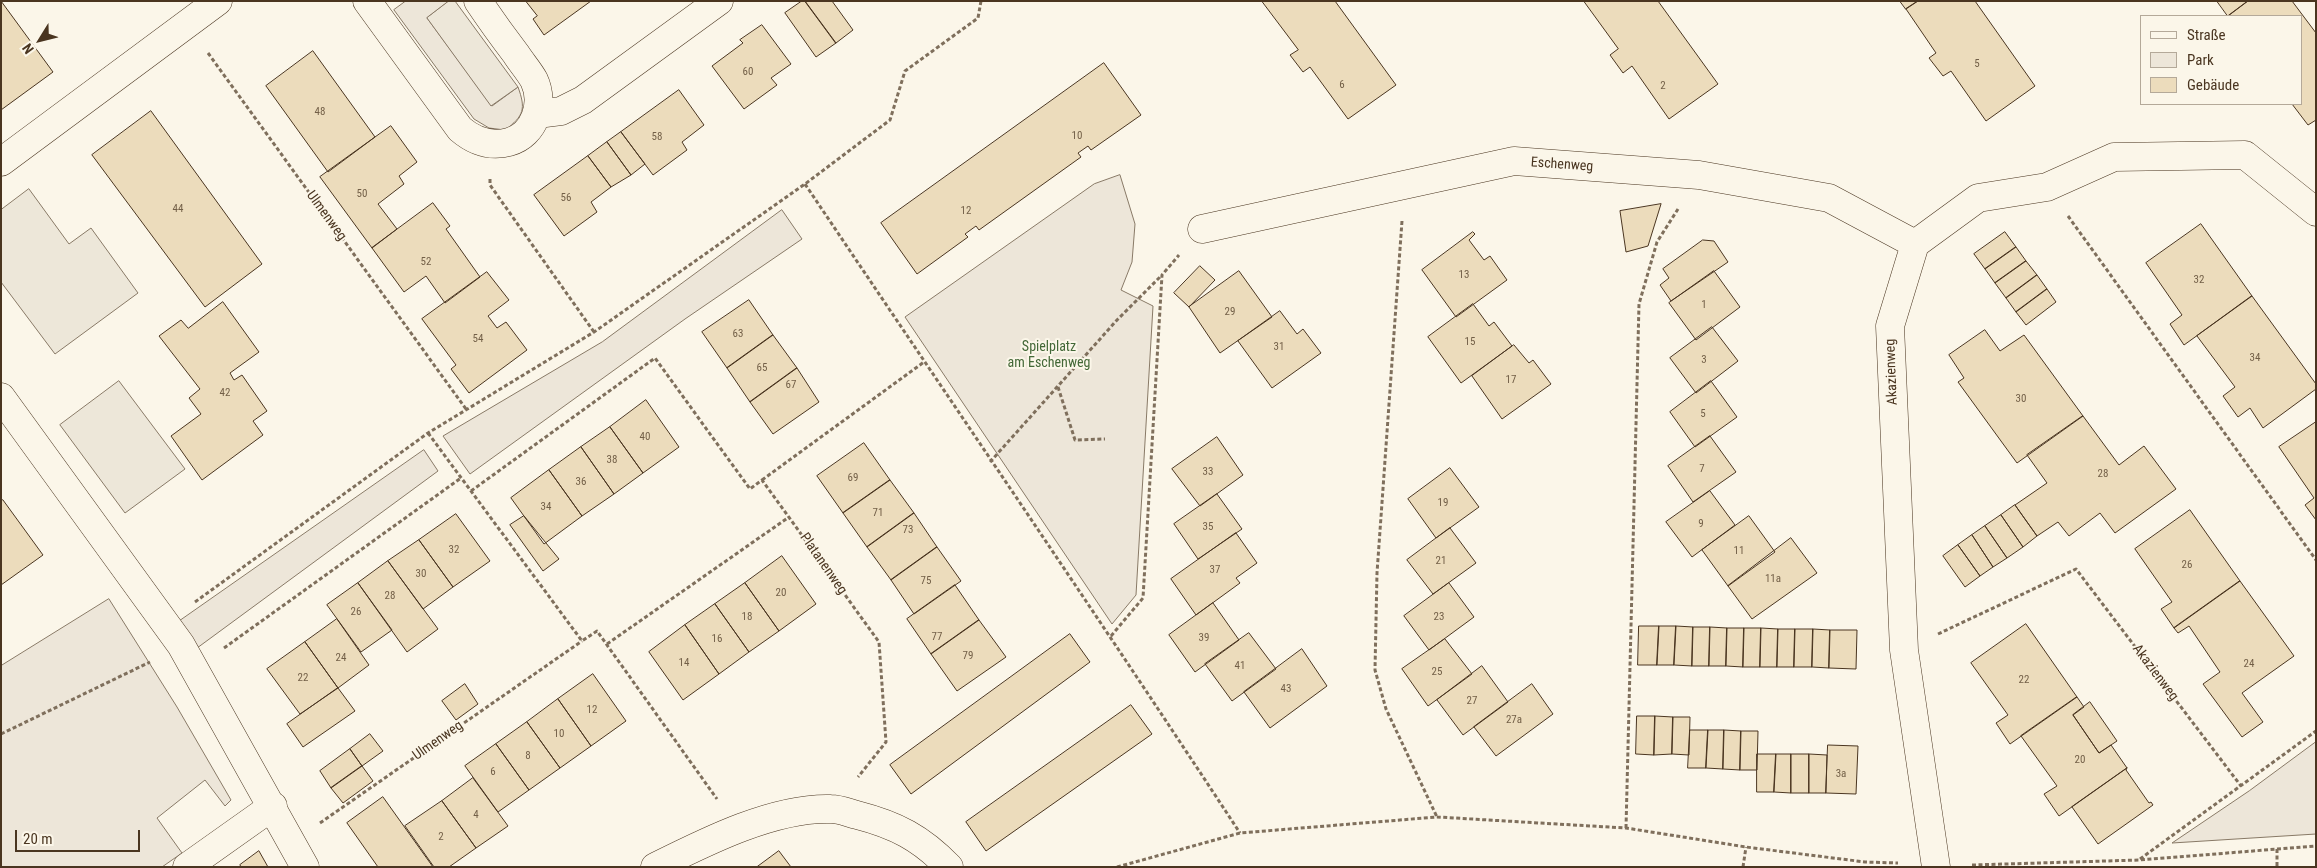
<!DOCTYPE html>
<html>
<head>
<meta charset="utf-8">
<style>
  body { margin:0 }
  #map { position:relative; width:2317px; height:868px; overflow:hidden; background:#fbf6e9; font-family:"Roboto Condensed",sans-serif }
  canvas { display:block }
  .frame { position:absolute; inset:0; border:2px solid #4a3520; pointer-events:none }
  .legend { position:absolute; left:2140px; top:15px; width:162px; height:90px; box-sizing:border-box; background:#fbf6e9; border:1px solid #b4a999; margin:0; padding:6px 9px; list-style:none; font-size:15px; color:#4a3520 }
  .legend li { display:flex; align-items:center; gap:10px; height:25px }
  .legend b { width:25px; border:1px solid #b4a999 }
  .north { position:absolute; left:15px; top:15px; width:50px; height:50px; -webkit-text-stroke:4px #fbf6e9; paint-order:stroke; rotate:234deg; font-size:14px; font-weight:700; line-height:20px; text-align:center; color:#4a3520 }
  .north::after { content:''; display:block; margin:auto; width:18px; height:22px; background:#4a3520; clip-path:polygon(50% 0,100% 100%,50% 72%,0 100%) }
  .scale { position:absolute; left:15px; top:830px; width:125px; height:22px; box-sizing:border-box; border:2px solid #4a3520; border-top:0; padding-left:6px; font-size:15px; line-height:18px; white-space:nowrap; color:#4a3520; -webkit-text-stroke:4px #fbf6e9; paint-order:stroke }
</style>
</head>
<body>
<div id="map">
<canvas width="2317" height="868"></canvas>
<div class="frame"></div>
<ul class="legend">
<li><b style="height:6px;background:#fbf6e9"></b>Straße</li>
<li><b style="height:14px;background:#ede6d9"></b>Park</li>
<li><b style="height:14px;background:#ecdcbc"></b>Gebäude</li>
</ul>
<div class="north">N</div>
<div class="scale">20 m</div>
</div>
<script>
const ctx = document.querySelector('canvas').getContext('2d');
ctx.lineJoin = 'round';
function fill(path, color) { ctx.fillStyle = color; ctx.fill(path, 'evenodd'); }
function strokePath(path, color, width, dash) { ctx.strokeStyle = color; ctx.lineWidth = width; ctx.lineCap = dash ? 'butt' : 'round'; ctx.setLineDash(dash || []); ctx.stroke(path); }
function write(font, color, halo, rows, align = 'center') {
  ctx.font = font + ' "Roboto Condensed",sans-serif'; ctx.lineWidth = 4; ctx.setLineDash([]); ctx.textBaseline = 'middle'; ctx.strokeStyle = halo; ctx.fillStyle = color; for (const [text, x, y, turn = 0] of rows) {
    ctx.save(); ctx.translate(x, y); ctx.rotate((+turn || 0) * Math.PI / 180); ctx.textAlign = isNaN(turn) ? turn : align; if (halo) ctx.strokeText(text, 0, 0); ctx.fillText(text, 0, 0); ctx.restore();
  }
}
const green = new Path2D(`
  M406 1H449L427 18 492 106 518 87C526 109 524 116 505 130L489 128 474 119 394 10Z
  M1120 175 1135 224 1132 262 1121 290 1153 306 1136 595 1112 624 905 317 1094 184Z
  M782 210 802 239 685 319 470 474 443 436 602 342Z
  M424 450 438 471 193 651 174 625Z
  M109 599 177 707 231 800 225 806 205 780 157 818 182 853 162 867H1V666Z
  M2316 742V834L2172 843 2249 791Z`);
fill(green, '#ede6d9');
strokePath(green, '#887966', 1);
const parking = new Path2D(`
  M449 1H455L518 87 491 106 427 18Z
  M29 189 69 244 91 228 138 293 55 354 1 282V210Z
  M119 381 185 469 125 513 60 425Z`);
fill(parking, '#ede7d9');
strokePath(parking, '#887966', 1);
const building = new Path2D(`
  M1 1 53 72 1 110Z
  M526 1H591L544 35 533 19 537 16Z
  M802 1H805L836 43 816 57 785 13Z
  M805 1H832L853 30 836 43Z
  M1262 1H1335L1396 85 1348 119 1310 67 1303 72 1290 55 1298 50Z
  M1584 1H1658L1718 84 1669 119 1632 66 1623 73 1610 55 1618 49Z
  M1900 1H1918L1906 9Z
  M1918 1H1975L2035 86 1986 121 1951 71 1943 76 1929 58 1936 53 1906 9Z
  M2217 1H2248L2228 16Z
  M2248 1H2292L2316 33V120L2308 125 2292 104H2301V16H2228Z
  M762 25 791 64 771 78 777 85 744 109 712 66 743 43 740 40Z
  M313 51 375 137 328 172 266 86Z
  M1104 63 1141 115 1091 150 1088 146 1078 153 1081 157 979 230 976 226 965 234 968 237 917 274 881 223Z
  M679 90 704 125 682 142 687 150 653 175 621 132Z
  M151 111 262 264 205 307 92 155Z
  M391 126 417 162 399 176 404 184 378 204 397 229 372 248 320 177Z
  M621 132 645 164 631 175 607 142Z
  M607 142 631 175 611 187 588 156Z
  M588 156 611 187 591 202 597 212 564 236 534 195Z
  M433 203 450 226 446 229 480 277 445 303 426 276 404 292 372 248Z
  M1661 204 1648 246 1626 252 1620 211Z
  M2201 224 2252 296 2184 345 2170 324 2182 315 2146 263Z
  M1473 232 1475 234 1469 240 1484 260 1490 256 1507 280 1456 317 1422 270Z
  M2005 232 2016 247 1985 269 1974 254Z
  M1703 240 1714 241 1728 262 1671 301 1660 285 1669 278 1663 269Z
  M2016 247 2026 261 1995 283 1985 269Z
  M2026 261 2037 275 2006 298 1995 283Z
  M1200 266 1215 280 1189 307 1174 293Z
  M1239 271 1272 317 1220 353 1189 307Z
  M1714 271 1740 307 1696 340 1669 303Z
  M487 272 509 300 488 316 497 328 506 322 527 350 469 393 451 369 456 365 422 319Z
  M2037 275 2047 289 2016 312 2006 298Z
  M2047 289 2056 302 2026 325 2016 312Z
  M2252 296 2316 384V389L2263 428 2250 408 2238 417 2223 396 2235 387 2197 336Z
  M749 300 773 335 727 368 702 332Z
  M223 302 259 352 230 373 234 380 242 375 267 411 253 421 263 435 202 480 171 436 201 414 189 398 200 389 159 336 181 320 188 328Z
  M1473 304 1489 326 1494 322 1512 346 1461 383 1428 337Z
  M1280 311 1297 334 1303 329 1321 353 1272 388 1238 341Z
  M1712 327 1738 361 1696 393 1670 358Z
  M1985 330 2000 351 2024 335 2083 416 2017 463 1958 382 1964 378 1949 355Z
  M773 335 797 368 750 402 727 368Z
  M1514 345 1529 363 1533 360 1551 384 1502 419 1472 376Z
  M797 368 819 402 773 434 750 402Z
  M1711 381 1737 417 1695 447 1670 412Z
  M646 400 679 447 643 473 610 427Z
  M2083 416 2119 465 2144 446 2176 489 2115 533 2100 513 2069 536 2058 522 2037 536 2015 505 2047 483 2027 455Z
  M2316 422V520L2305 505 2314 498 2279 447Z
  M610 427 643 473 614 494 581 447Z
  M1710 436 1736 472 1693 502 1668 466Z
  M1217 437 1243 475 1200 506 1172 469Z
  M864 443 890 480 843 513 817 476Z
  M581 447 614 494 582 516 549 470Z
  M1450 468 1479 507 1436 538 1408 499Z
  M549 470 582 516 544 544 511 498Z
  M890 480 914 513 867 547 843 513Z
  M1710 491 1735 525 1692 557 1666 522Z
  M1217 494 1242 529 1198 559 1174 524Z
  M3 500 43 555 1 585V501Z
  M2015 505 2037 536 2023 547 2001 515Z
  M2190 510 2240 581 2174 628 2161 609 2172 602 2135 549Z
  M914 513 937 547 891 580 867 547Z
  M456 514 490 561 453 587 419 540Z
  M2001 515 2023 547 2007 558 1985 526Z
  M524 516 559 559 543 571 510 525Z
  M1749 516 1775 552 1728 586 1702 550Z
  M1985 526 2007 558 1993 567 1972 535Z
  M1450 528 1476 563 1433 594 1407 560Z
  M1236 533 1257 563 1236 578 1240 583 1196 615 1171 579Z
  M1972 535 1993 567 1980 576 1958 545Z
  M1791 538 1817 573 1752 619 1728 586Z
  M419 540 453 587 423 609 388 561Z
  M1958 545 1980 576 1965 587 1943 556Z
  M937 547 961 581 914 614 891 580Z
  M782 556 816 604 779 631 745 583Z
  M388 561 438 629 407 652 358 583Z
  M2240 581 2294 656 2242 693 2263 722 2242 737 2203 684 2220 672 2189 626 2178 633 2174 628Z
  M358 583 392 630 361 652 327 605Z
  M745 583 779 631 749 652 715 604Z
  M1449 583 1474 617 1429 650 1404 616Z
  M955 585 979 620 931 654 907 619Z
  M1213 603 1239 640 1195 672 1169 635Z
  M715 604 749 652 719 674 685 625Z
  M337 619 369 665 338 688 305 642Z
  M979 620 1006 657 957 691 931 654Z
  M2026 624 2077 697 2010 744 1996 723 2008 715 1971 663Z
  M685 625 719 674 683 700 649 652Z
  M1639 626H1659L1657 665H1638Z
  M1659 626H1676L1674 665H1657Z
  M1676 626 1693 627 1692 666 1674 665Z
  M1693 627H1710L1709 666H1692Z
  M1710 627 1727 628 1726 666H1709Z
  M1727 628H1744L1743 667 1726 666Z
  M1744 628H1761L1760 667H1743Z
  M1761 628 1778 629 1777 667H1760Z
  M1778 629H1795L1794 667H1777Z
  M1795 629H1813L1812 667H1794Z
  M1813 629 1830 630 1829 668 1812 667Z
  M1830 630H1857L1856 669 1829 668Z
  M1249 633 1276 669 1232 701 1205 664Z
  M1070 634 1090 662 911 794 890 765Z
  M1445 639 1472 674 1428 706 1402 669Z
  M305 642 338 688 300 714 267 669Z
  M1302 649 1327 686 1270 728 1244 692Z
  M1482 666 1508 702 1463 735 1437 700Z
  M593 674 626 721 591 746 558 699Z
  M465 684 478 704 456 720 442 701Z
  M1532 684 1553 714 1496 756 1474 727Z
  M338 688 355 711 303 747 287 724Z
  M2077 697 2084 707 2073 715 2099 753 2111 745 2127 768 2059 816 2044 794 2057 786 2021 736Z
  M558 699 591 746 560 768 527 722Z
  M2090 702 2117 741 2099 753 2073 715Z
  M1131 705 1152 734 986 851 966 822Z
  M1637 716H1655L1654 755 1636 754Z
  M1655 716 1673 717 1672 754 1654 755Z
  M1673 717H1690L1689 755 1672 754Z
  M527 722 560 768 529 790 496 744Z
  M1690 730H1708L1706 768H1688Z
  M1708 730H1724L1723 769 1706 768Z
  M1724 730 1741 731 1740 770 1723 769Z
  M1741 731H1758L1757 770H1740Z
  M370 734 383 751 362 766 350 749Z
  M496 744 529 790 498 812 465 766Z
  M1828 745 1858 746 1856 794 1826 793Z
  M350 749 362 766 331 788 320 771Z
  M1757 754H1776L1774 792H1757Z
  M1776 754H1791V793L1774 792Z
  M1791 754H1809V793H1791Z
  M1809 754 1827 755 1826 793H1809Z
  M362 766 373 781 343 803 331 788Z
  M2127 768 2126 770 2149 803 2151 802 2153 805 2098 844 2072 807Z
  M473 778 508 826 476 848 442 801Z
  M383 797 433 867H378L347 823Z
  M442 801 476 848 449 867H434L405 826Z
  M259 851 268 867H241L240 865Z
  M779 851 791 867H757Z`);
fill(building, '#ecdcbc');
strokePath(building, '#4a3520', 1);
const minor = new Path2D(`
  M367 1 460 129C474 141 490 147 509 142 535 135 545 103 534 80 529 71 521 62 516 54 503 37 490 19 478 1
  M537 114 561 111 583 100 719 1
  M1 162 218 1
  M1202 229 1514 161 1699 175 1829 198 1915 244
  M1 397 181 645 305 867
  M187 867 273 806
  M655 867C705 842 774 807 831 809 840 809 849 813 857 815 896 825 921 838 949 867
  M1936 867 1904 650 1890 326 1915 244 1978 198 2047 187 2114 157 2245 155 2316 212`);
strokePath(minor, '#4a3520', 29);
strokePath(new Path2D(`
  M208 53 466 409
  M490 179V185L594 332
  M805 184C950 400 1097 615 1240 833
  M2068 216 2316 560
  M1402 221 1377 573 1375 670 1386 709 1437 817
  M1058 387 1075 440 1105 439
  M428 433 582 641 597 631 717 799
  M990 462 1117 320 1162 275
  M762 480 924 362
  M471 491 655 358 750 489 762 480 879 642 886 742 858 777
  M195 602 428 433 594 332 805 184 890 120 905 71 978 18 981 1
  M1938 634 2076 569 2241 786
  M1111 636 1143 598 1162 275 1179 255
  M607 644 789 517
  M224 648 461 478
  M1 734 150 662
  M320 823 582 641
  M1626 828 1639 304 1657 242 1678 209
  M2277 849V867
  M2140 859 2316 731
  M1972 865 2139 860 2316 846
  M1117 867 1240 833 1437 817 1626 828 1746 847 1865 862 1898 863
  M1743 867 1746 847`), '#7f6f5c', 3, [4, 2.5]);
strokePath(minor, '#fbf6e9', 28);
write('11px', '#725f47', null, [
  ["5",1977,64],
  ["60",748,72],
  ["6",1342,85],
  ["2",1663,86],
  ["48",320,112],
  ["10",1077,136],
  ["58",657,137],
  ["50",362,194],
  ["56",566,198],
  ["44",178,209],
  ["12",966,211],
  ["52",426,262],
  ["13",1464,275],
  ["32",2199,280],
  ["1",1704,305],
  ["29",1230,312],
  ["63",738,334],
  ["54",478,339],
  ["15",1470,342],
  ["31",1279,347],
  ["34",2255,358],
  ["3",1704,360],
  ["65",762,368],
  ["17",1511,380],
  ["67",791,385],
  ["42",225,393],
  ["30",2021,399],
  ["5",1703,414],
  ["40",645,437],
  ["38",612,460],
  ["7",1702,469],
  ["33",1208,472],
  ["28",2103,474],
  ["69",853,478],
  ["36",581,482],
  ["19",1443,503],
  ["34",546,507],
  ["71",878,513],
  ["9",1701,524],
  ["35",1208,527],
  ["73",908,530],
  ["32",454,550],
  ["11",1739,551],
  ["21",1441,561],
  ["26",2187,565],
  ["37",1215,570],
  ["30",421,574],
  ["11a",1773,579],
  ["75",926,581],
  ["20",781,593],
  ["28",390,596],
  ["26",356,612],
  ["18",747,617],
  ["23",1439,617],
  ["77",937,637],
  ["39",1204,638],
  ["16",717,639],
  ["79",968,656],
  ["24",341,658],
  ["14",684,663],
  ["24",2249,664],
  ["41",1240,666],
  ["25",1437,672],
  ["22",303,678],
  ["22",2024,680],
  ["43",1286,689],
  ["27",1472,701],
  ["12",592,710],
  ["27a",1514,720],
  ["10",559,734],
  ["8",528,756],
  ["20",2080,760],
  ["6",493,772],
  ["3a",1841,774],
  ["4",476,815],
  ["2",441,837]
]);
write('14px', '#4a3520', '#fbf6e9', [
  ["Eschenweg",1562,165,4],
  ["Ulmenweg",326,216,54],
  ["Akazienweg",1892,372,-92],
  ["Platanenweg",823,564,55],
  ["Akazienweg",2155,673,53],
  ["Ulmenweg",438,741,-35]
]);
write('14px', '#436837', '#fbf6e9', [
  ["Spielplatz",1049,347],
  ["am Eschenweg",1049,363]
]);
</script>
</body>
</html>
